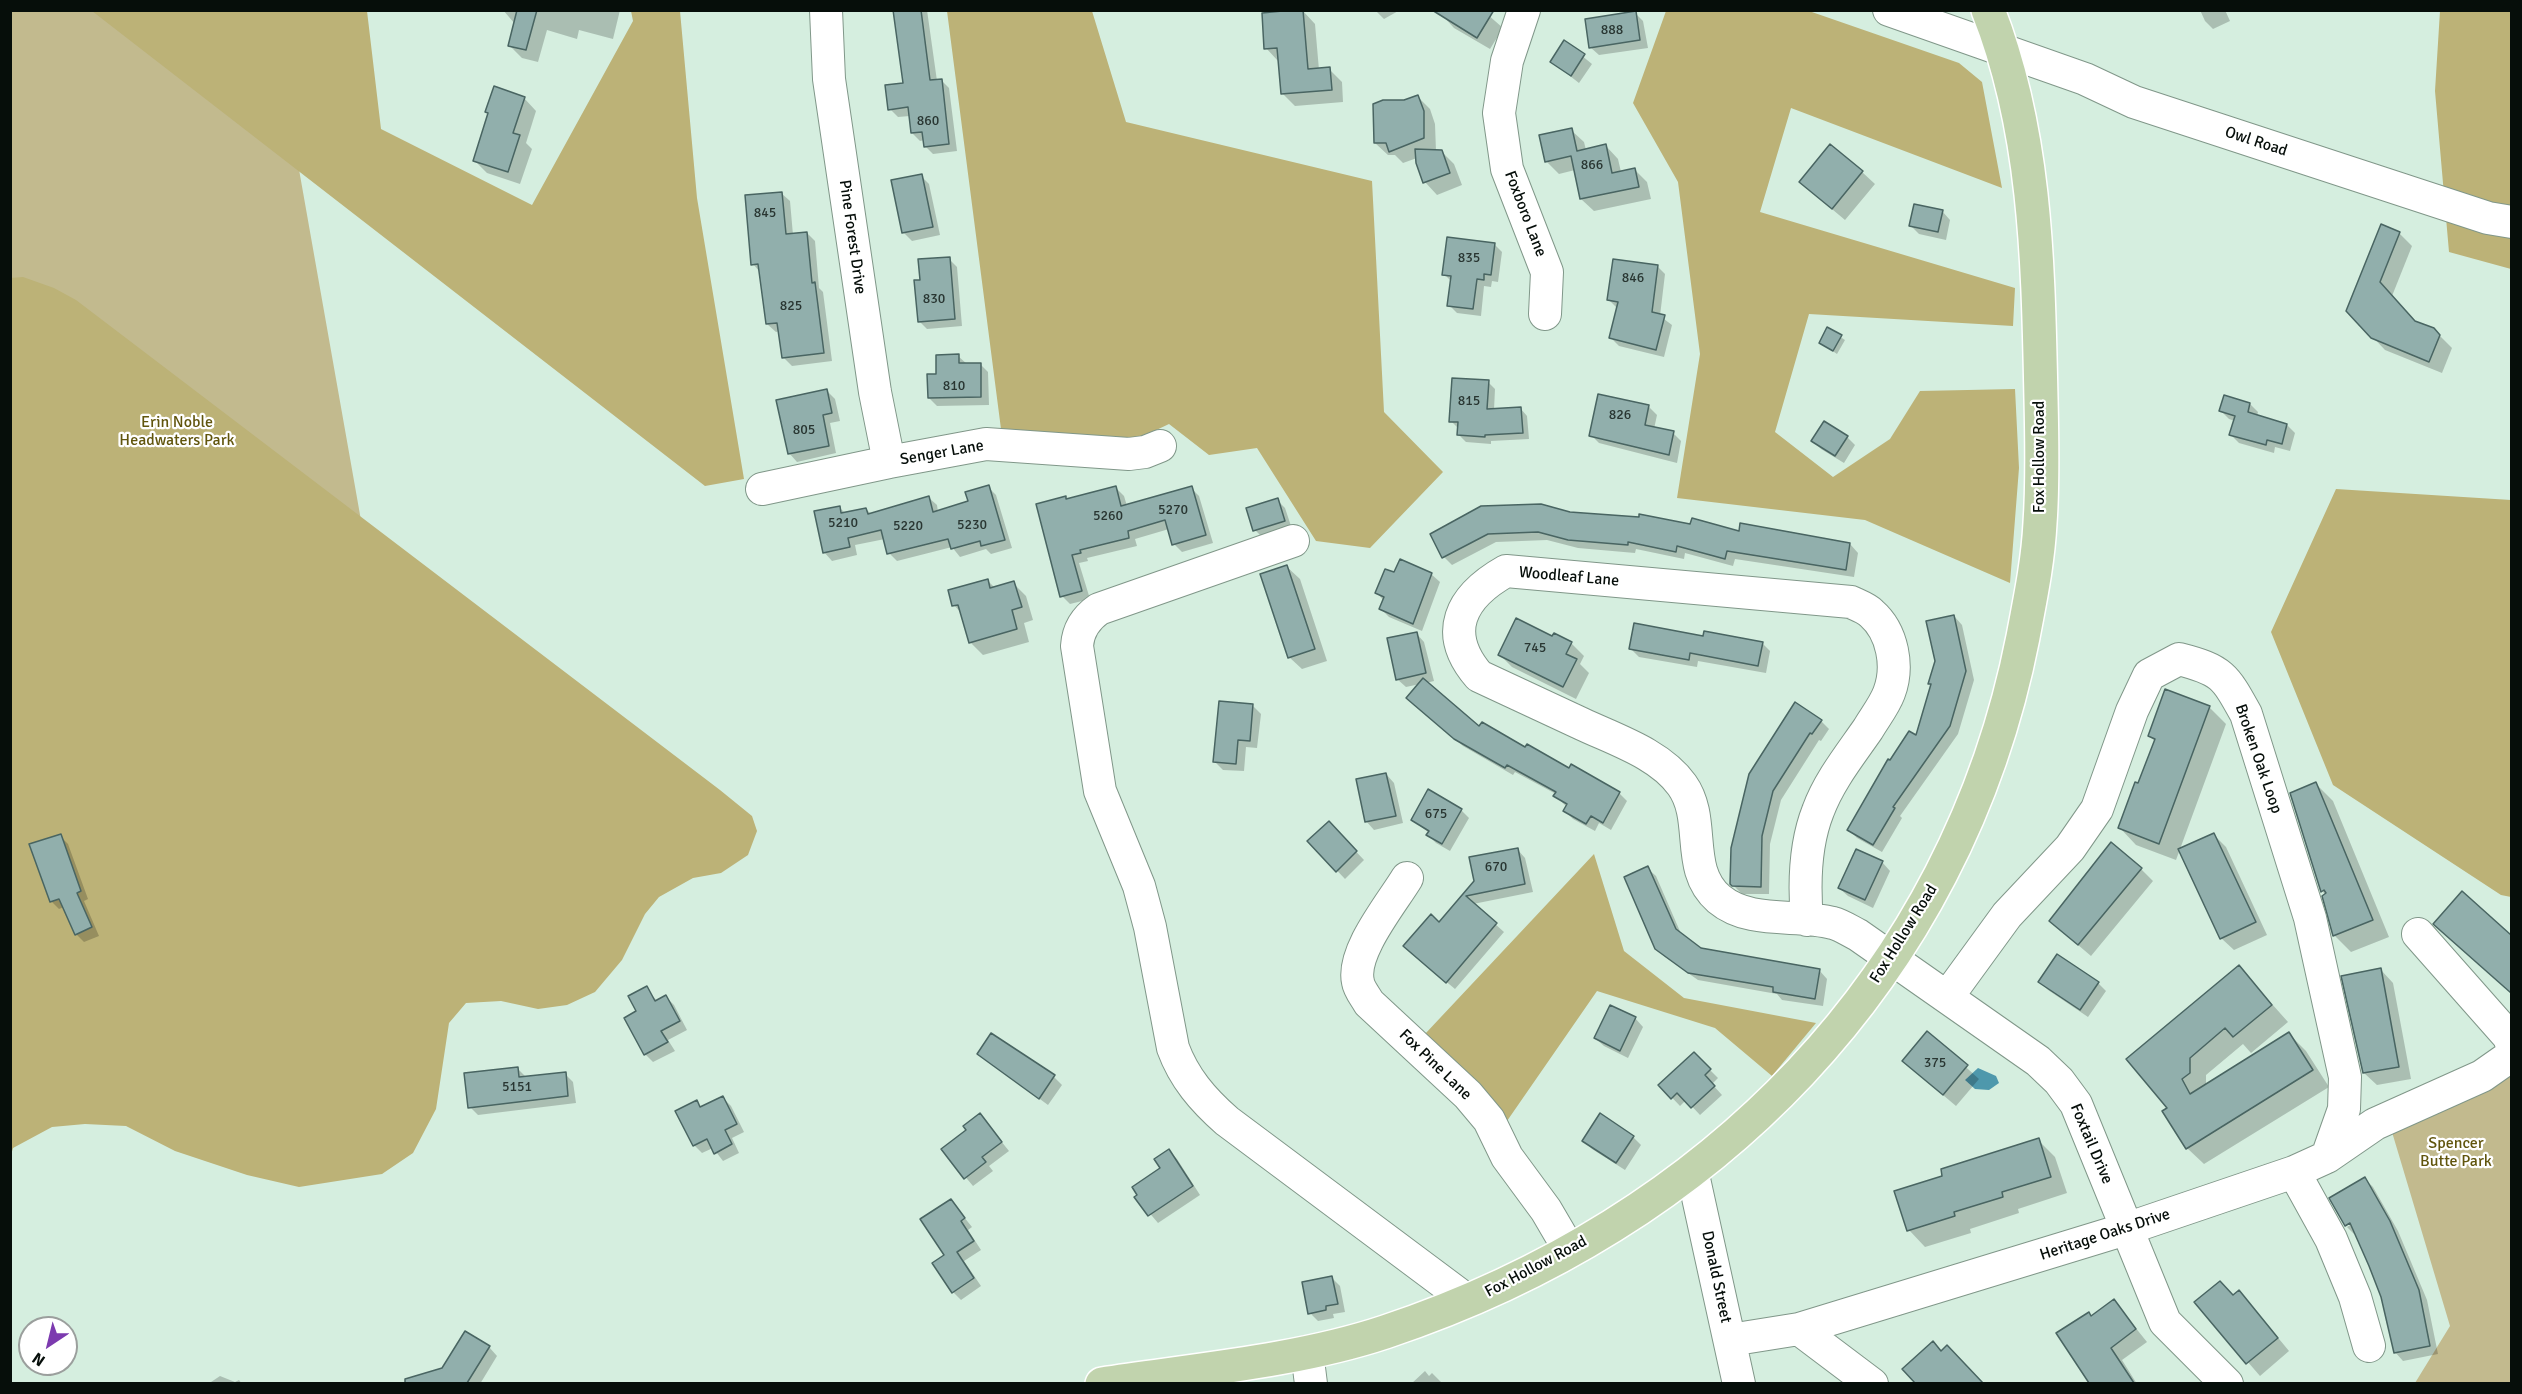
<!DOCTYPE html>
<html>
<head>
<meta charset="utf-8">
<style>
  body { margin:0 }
  #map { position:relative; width:2522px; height:1394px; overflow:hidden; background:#d5eedf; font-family:Signika,sans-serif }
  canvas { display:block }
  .frame { position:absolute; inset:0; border:12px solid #060e0a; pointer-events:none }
  .north { position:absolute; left:18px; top:1316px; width:60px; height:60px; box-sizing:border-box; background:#fff; border:2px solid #9b9f9d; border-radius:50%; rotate:215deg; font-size:16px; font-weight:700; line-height:24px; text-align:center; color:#060e0a }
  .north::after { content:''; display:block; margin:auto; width:21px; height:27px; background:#7c3aaf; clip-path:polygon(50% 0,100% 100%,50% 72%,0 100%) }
</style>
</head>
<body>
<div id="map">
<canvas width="2522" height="1394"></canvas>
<div class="frame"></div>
<div class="north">N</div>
</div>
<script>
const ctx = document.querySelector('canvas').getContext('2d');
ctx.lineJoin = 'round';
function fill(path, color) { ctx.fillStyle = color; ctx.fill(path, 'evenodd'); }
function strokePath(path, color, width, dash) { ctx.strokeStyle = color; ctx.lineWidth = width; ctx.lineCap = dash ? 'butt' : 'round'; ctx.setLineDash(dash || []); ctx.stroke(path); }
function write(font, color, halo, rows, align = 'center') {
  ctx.font = font + ' Signika,sans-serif'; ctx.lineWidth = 4.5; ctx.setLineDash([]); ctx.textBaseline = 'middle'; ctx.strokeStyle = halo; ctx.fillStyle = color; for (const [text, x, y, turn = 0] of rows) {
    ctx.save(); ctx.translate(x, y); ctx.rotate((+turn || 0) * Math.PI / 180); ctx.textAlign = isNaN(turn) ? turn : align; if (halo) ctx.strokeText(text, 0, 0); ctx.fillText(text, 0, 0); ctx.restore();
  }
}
fill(new Path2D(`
  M10 11H271L368 560 11 641Z
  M2511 1068V1383H2415L2450 1326 2389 1122Z`), '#c2ba8e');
fill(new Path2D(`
  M92 11H367L381 129 532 205 633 21 631 11H680L697 198 744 479 705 486Z
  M947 11H1092L1126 122 1372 181 1384 412 1443 472 1370 548 1316 541 1257 448 1209 455 1169 424 1131 442 1071 440 1001 429Z
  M1666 11H1809L1959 63 1982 82 2002 188 1791 108 1760 212 2015 288 2013 326 1809 314 1775 432 1833 477 1890 439 1920 391 2015 389 2019 468 2010 583 1865 520 1677 498 1700 354 1678 182 1633 103Z
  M2440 11H2511V269L2449 252 2435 91Z
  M23 277 54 288 76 300 720 790 752 816 757 831 748 855 721 873 693 878 659 897 645 914 622 960 595 992 567 1005 538 1009 501 1001 466 1003 449 1023 436 1109 413 1153 382 1174 299 1187 247 1175 175 1151 126 1126 85 1124 52 1127 13 1148 11 1155 10 278Z
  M2336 489 2511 500V897L2501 895 2333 785 2271 632Z
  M1594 854 1624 951 1684 998 1816 1023 1772 1076 1715 1028 1597 991 1507 1121 1471 1078 1425 1034Z`), '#bcb277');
fill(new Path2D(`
  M1978 1068 1996 1076 1999 1083 1989 1090 1975 1089 1965 1080Z`), '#4e98ac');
fill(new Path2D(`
  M503 10H620L613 39 579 30 577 39 547 30 538 62 522 58 509 45 515 24Z
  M895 10H927L937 81 941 80 949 88 957 151 933 154 925 146V140L920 141 912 133 910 116 898 117 890 109 905 85Z
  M1375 10H1400L1384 19Z
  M2200 10H2225L2230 21 2213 29 2205 21Z
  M1303 11 1315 24 1319 70 1329 69 1342 82 1343 102 1295 106 1282 93 1278 61 1266 48Z
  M1635 13 1643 21 1648 48 1599 55 1590 47Z
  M1487 14 1503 28 1490 49 1454 28 1442 15Z
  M1565 42 1592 64 1579 83 1552 62Z
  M1417 96 1430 109 1435 124 1436 151H1441L1454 164 1462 185 1437 195 1425 182 1417 158 1403 163 1395 155H1388L1375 143 1404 102Z
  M524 98 536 111 526 143 532 149 520 184 487 173 474 160Z
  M1571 130 1584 142 1586 150 1606 146 1618 159 1621 172 1634 169 1647 182 1651 199 1594 211 1581 199 1575 170 1559 174 1546 161Z
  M1862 172 1875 184 1845 220 1814 194Z
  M921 176 929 184 940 235 912 241 904 233Z
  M781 193 790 201 793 235 807 233 815 241 819 288 823 292 832 361 792 366 784 358 780 331 776 332 767 324 760 272 753 264Z
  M1942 211 1950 220 1946 240 1919 234 1911 226Z
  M2399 233 2412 246 2392 296 2417 323 2434 330 2452 348 2442 373 2385 350 2348 311Z
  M1494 244 1502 252 1498 282 1492 281 1491 287 1484 286 1481 316 1457 313 1449 305 1452 282 1444 274Z
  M949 259 957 267 962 326 927 329 919 321 921 281Z
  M1657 266 1665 274 1660 316 1672 325 1664 357 1619 346 1611 338 1617 308 1609 300Z
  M1828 329 1845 340 1837 354 1821 343Z
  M958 356 967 364H980L988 372 989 405 937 406 929 398 937 376Z
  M1488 382 1495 389 1494 410 1521 409 1527 416 1529 439 1491 441V444L1466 442 1459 435 1458 428 1451 421Z
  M827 391 835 399 840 421 830 423 836 453 797 462 789 453Z
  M2250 404 2258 412 2257 416 2287 425 2295 433 2290 451 2275 447 2274 453 2239 443 2231 435 2235 421 2229 419 2221 411Z
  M1649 407 1657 415 1654 429 1673 433 1681 441 1677 463 1599 443 1591 435Z
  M1847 437 1855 445 1844 463 1821 449 1813 441Z
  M988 487 996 495 1012 548 991 554 986 549 960 557 952 547 897 561 889 553 885 539 855 545 857 555 832 561 824 552 839 507 846 514 866 509 871 514 928 497 937 505 938 512 970 502Z
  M1116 488 1124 496 1127 506 1191 488 1199 496 1213 543 1182 552 1174 544 1169 529 1135 539 1137 546 1087 558 1088 561 1079 563 1090 599 1070 604 1062 596 1065 498 1068 500Z
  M1277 500 1285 508 1292 529 1263 538 1255 530Z
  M1570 513 1640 518 1740 533 1850 544 1858 553 1854 577 1735 559 1733 566 1685 553 1684 559 1636 549 1635 553 1578 548 1547 540 1496 542 1452 565 1444 557 1432 535Z
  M1287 567 1300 579 1327 661 1302 669 1289 657Z
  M1395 574H1431L1440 582 1422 631 1389 617 1381 609 1384 601 1377 593Z
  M987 580 995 588 1013 583 1026 596 1033 620 1024 623 1029 642 983 655 970 642 962 614 954 605Z
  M1954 616 1962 625 1974 680 1958 734 1900 816 1902 818 1882 852 1857 838 1849 830 1890 763 1917 738 1932 686 1930 683Z
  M1416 633 1424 642 1434 681 1426 683 1480 729 1619 793 1627 801 1611 830 1599 823 1595 831 1573 819 1565 811 1567 807 1555 796 1556 794 1515 772 1513 775 1463 746 1416 706 1420 684 1406 687 1397 679Z
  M1553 638 1571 643 1584 656 1580 664 1589 673 1576 699 1512 667 1500 655Z
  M1704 638 1762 643 1770 651 1766 673 1698 661 1697 667 1639 657 1630 648Z
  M1253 706 1261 714 1257 748 1246 747 1244 771 1223 770 1215 762Z
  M2209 707 2226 724 2176 860 2136 845 2120 828 2139 785 2156 742 2149 736Z
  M1821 721 1829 729 1821 741 1819 740 1781 800 1770 844 1769 894H1742L1731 883 1750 775Z
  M1386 774 1394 783 1403 823 1374 830 1366 821Z
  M2316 784 2333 801 2389 937 2351 952 2334 935 2326 895 2322 891Z
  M1461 810 1469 818 1450 851 1436 843 1428 835 1429 833 1413 820Z
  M1329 823 1364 860 1345 879 1309 841Z
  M2214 835 2226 847 2267 935 2234 950 2221 938Z
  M60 836 68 844 88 899 84 901 99 936 84 942 76 934 64 907 59 909 51 901Z
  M1517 849 1525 858 1533 892 1473 904 1504 932 1455 989 1413 954 1476 881Z
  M1882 862 1890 871 1873 908 1848 896 1839 888Z
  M1647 868 1656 876 1682 936 1701 949 1819 970 1827 979 1823 1006 1782 1000 1777 994 1698 980 1665 957 1657 948Z
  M2141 869 2153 881 2091 956 2064 933Z
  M2462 893 2512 937V993L2452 940Z
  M2239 967 2288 1022 2251 1053 2243 1044 2206 1075V1086L2289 1034 2306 1051 2329 1087 2204 1164 2187 1148 2169 1108 2128 1059Z
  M2381 970 2393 983 2411 1079 2377 1085 2364 1073Z
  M2040 982 2098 983 2106 991 2088 1017 2048 990Z
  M646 988 658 1002 666 997 674 1005 687 1030 668 1040 675 1051 653 1062 645 1054Z
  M1635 1018 1643 1027 1628 1058 1604 1046 1595 1038Z
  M1928 1033 1979 1079 1956 1106 1917 1073Z
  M979 1054 1054 1077 1062 1085 1048 1105Z
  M1702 1062 1718 1078 1712 1084 1722 1095 1700 1115 1686 1100 1680 1106 1660 1085Z
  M517 1068 526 1077 565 1074 573 1082 576 1103 478 1115 470 1107Z
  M723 1098 731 1106 744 1132 732 1138 739 1153 723 1161 713 1148 702 1153 694 1145 696 1102 703 1108Z
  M980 1115 1009 1151 989 1166 993 1171 973 1186 943 1150 968 1130Z
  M1633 1137 1641 1145 1625 1170 1592 1149 1584 1141Z
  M2038 1140 2055 1157 2067 1193 2018 1209 2019 1213 1970 1229 1971 1233 1925 1247 1909 1230 1944 1177Z
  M1169 1151 1177 1159 1200 1195 1158 1223 1136 1197 1162 1169Z
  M2365 1179 2373 1187 2398 1231 2427 1300 2438 1354 2403 1361 2395 1352 2382 1296 2356 1232 2354 1234 2347 1227 2357 1221 2346 1224V1226L2331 1199Z
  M951 1201 972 1227 968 1230 981 1250 964 1261 981 1286 961 1300 953 1292 946 1255Z
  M1332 1278 1340 1286 1345 1312 1333 1314 1334 1318 1318 1321 1310 1313Z
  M2234 1296 2251 1305 2289 1351 2260 1376 2196 1302Z
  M2114 1301 2147 1342 2122 1360 2137 1384H2091L2058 1334 2091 1317Z
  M465 1333 489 1347 497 1356 480 1384H436Z
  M1941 1352 1960 1359 1982 1384H1917L1904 1370Z
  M1425 1371 1429 1376 1432 1373 1443 1384H1411Z
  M220 1376 235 1382 239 1380 242 1384H208Z`), '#0003');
const building = new Path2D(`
  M517 10H537L526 50 508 46Z
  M893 10H921L930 80 942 79 949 144 924 147 922 132 911 133 908 107 888 110 885 85 903 83Z
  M1293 10H1303L1308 69 1330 67 1332 90 1281 94 1277 48 1264 49 1262 13Z
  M1432 10H1494L1477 38Z
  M1636 11 1640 40 1589 48 1585 19Z
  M1564 40 1585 54 1571 76 1550 62Z
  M494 86 525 97 513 133 520 135 508 172 473 161 488 113 485 112Z
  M1418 95 1424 111V138L1389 152 1386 143H1374L1373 104 1383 100H1404Z
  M1572 128 1577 151 1606 144 1612 173 1635 168 1639 187 1580 199 1571 156 1545 162 1539 135Z
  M1830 144 1863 171 1832 209 1799 182Z
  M1415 149 1442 150 1450 173 1423 183 1416 163Z
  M922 174 933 227 902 233 891 180Z
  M782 192 786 234 807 232 812 283 815 282 824 353 782 358 777 323 766 324 758 264 751 265 745 195Z
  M1914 204 1943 210 1938 232 1909 226Z
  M2381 224 2400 232 2380 282 2415 321 2434 328 2440 335 2429 362 2371 338 2346 311Z
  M1447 237 1495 243 1491 275 1484 274V280L1477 279 1473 309 1447 306 1451 276 1442 275Z
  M950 257 955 319 918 322 914 280H920L918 259Z
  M1613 259 1658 265 1652 312 1665 315 1656 350 1609 338 1618 302 1607 300Z
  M1827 327 1842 335 1833 351 1819 343Z
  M959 354V363H981V397L928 398 927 374H936V355Z
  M1452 378 1489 380 1487 409 1521 407 1523 433 1485 435V437L1457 435 1458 422H1449Z
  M827 389 832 413 823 415 829 446 788 454 776 400Z
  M1598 394 1649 405 1645 425 1674 431 1669 455 1589 436Z
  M2224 395 2250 403 2248 412 2287 424 2282 444 2267 440 2266 445 2229 435 2235 416 2219 411Z
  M1824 421 1848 436 1835 456 1811 441Z
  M989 485 1005 540 981 546 980 541 951 549 948 539 887 554 881 530 848 538 850 547 823 553 814 511 840 506 841 513 866 508 868 514 929 496 933 512 968 501 965 492Z
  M1116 486 1121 506 1192 486 1206 535 1172 545 1165 520 1128 531 1129 538 1080 550 1081 553 1072 555 1082 591 1060 597 1036 504 1066 496V499Z
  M1278 498 1285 521 1253 531 1246 508Z
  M1541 504 1570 512 1639 517V514L1690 524 1692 518 1739 531 1740 523 1850 543 1846 570 1727 551 1725 559 1677 546 1676 552 1628 542V545L1568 540 1538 532 1488 534 1442 558 1430 534 1481 506Z
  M1400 559 1432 573 1413 624 1379 609 1384 597 1375 593 1385 569 1394 572Z
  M1287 565 1315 649 1288 658 1260 574Z
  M988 579 990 588 1014 581 1022 607 1012 610 1017 629 969 643 958 605 952 606 948 590Z
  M1954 615 1966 671 1950 726 1893 807 1895 808 1873 845 1847 830 1888 759 1890 760 1909 731 1916 735 1931 684H1928L1935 661 1926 621Z
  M1516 618 1552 636 1554 633 1572 642 1566 654 1577 659 1563 687 1498 655Z
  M1634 623 1703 636 1704 631 1763 642 1758 666 1690 653 1689 660 1629 649Z
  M1417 632 1426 673 1396 680 1387 638Z
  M1423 678 1479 726 1482 722 1525 747 1527 744 1569 768 1571 764 1620 792 1603 823 1591 816 1586 824 1563 811 1567 804 1553 796 1556 792 1507 765 1505 768 1454 739 1406 698Z
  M2165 689 2210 706 2159 844 2118 828 2135 782 2138 783 2155 739 2148 736Z
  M1219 701 1253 704 1250 741 1238 740 1236 764 1213 762Z
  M1795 702 1822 720 1812 734 1810 733 1773 791 1762 836 1761 887 1732 886 1730 884 1731 848 1749 774Z
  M1386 773 1396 816 1365 822 1356 779Z
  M2316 782 2373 920 2333 936 2322 896 2326 893 2324 890 2321 892 2290 793Z
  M1428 789 1462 809 1442 844 1426 835 1429 831 1411 820Z
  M1329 821 1357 851 1336 872 1307 841Z
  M2214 833 2256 922 2220 939 2178 849Z
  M61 834 81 891 77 893 92 927 75 935 59 899 50 902 29 844Z
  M2111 842 2142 868 2078 945 2049 921Z
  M1518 848 1525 884 1466 896 1497 923 1446 983 1403 946 1431 914 1439 922 1474 881 1469 857Z
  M1856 849 1883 861 1865 900 1838 888Z
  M1648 866 1676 929 1701 948 1820 969 1815 999 1773 992V987L1688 973 1655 949 1624 877Z
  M2462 891 2511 935V993L2433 924Z
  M2057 954 2099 982 2080 1010 2038 982Z
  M2239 965 2272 1005 2233 1037 2225 1028 2190 1058V1073L2182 1079 2190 1094 2289 1032 2313 1070 2186 1149 2162 1111 2167 1108 2126 1059Z
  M2381 968 2399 1067 2363 1073 2341 976Z
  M647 986 655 1001 666 995 680 1021 661 1031 668 1042 644 1055 624 1018 636 1011 628 996Z
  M1610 1005 1636 1017 1620 1051 1594 1038Z
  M1927 1031 1968 1065 1943 1095 1902 1061Z
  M991 1033 1055 1075 1039 1099 977 1054Z
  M1694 1052 1711 1069 1705 1075 1715 1086 1691 1108 1677 1093 1671 1099 1658 1085Z
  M518 1067 519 1077 566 1072 568 1096 468 1108 464 1073Z
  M723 1096 737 1124 725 1130 732 1144 714 1154 707 1139 693 1146 675 1111 697 1100 700 1107Z
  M980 1113 1002 1142 982 1157 986 1162 964 1179 941 1149 966 1130 963 1126Z
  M1600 1113 1634 1136 1616 1163 1582 1141Z
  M2039 1138 2051 1177 2002 1192 2003 1197 1954 1212 1955 1216 1907 1231 1894 1191 1942 1176 1941 1169Z
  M1169 1149 1193 1186 1148 1216 1134 1197 1137 1195 1132 1187 1160 1168 1154 1159Z
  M2365 1177 2390 1221 2419 1290 2430 1346 2394 1353 2381 1297 2369 1266 2350 1223 2345 1226 2329 1198Z
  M951 1199 965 1218 961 1221 974 1241 957 1252 974 1278 952 1293 932 1263 944 1255 920 1219Z
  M1332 1276 1338 1304 1326 1306V1310L1308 1314 1302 1282Z
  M2220 1281 2233 1295 2239 1290 2278 1338 2246 1364 2194 1302Z
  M2114 1299 2136 1329 2111 1348 2134 1383H2089L2056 1333 2089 1312 2091 1316Z
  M465 1331 490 1346 467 1383H405V1379L442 1368Z
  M1933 1341 1941 1351 1947 1345 1983 1383H1915L1902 1369Z`);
fill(building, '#91afac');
strokePath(building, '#496562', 1.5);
const minor = new Path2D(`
  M826 10 829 79 875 392 889 462
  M1524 10 1507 61 1499 113 1507 169 1547 272 1545 314
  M1889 10 2085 79 2134 102 2488 218 2512 222
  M762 489 889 462 986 444 1129 454 1145 452 1160 446
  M1293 541 1099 609C1086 618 1078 630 1077 646L1100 791 1139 886 1150 927 1173 1048C1184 1078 1203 1100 1227 1121L1468 1301
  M1407 878C1392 903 1351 952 1358 982 1359 989 1365 996 1369 1003L1468 1095 1489 1120 1507 1157 1546 1210 1570 1251
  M1807 920C1804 885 1805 844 1818 811 1829 781 1850 755 1868 729 1875 717 1884 706 1889 693 1899 667 1893 632 1871 613 1866 608 1857 605 1851 602L1506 571C1460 597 1442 633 1479 676 1514 692 1548 708 1582 724 1616 740 1660 754 1682 785 1707 820 1684 869 1719 899 1750 925 1797 913 1833 923 1841 925 1850 931 1858 935L2038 1061 2059 1081 2076 1104 2165 1322 2227 1384
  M2418 934 2509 1037 2512 1046
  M1948 996 2007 915 2070 848 2097 809 2132 711 2149 675 2179 659C2222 670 2225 676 2246 714L2310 918 2345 1077 2344 1109 2327 1157 2294 1172
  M2327 1157 2375 1124 2482 1076 2512 1055
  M1692 1170 1739 1384
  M1799 1329 1872 1384
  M1730 1340 1799 1329 2126 1229 2294 1172 2331 1239 2355 1297 2369 1346
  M1307 1352 1311 1384`);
const major = new Path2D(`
  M1102 1384C1194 1370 1298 1361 1385 1332 1710 1224 1956 978 2023 637 2030 600 2038 562 2040 523 2043 482 2042 440 2041 399 2038 267 2037 134 1988 10`);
strokePath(minor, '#809789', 34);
strokePath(major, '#fff', 36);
strokePath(minor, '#fff', 32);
strokePath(major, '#c1d3ad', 33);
write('14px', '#293632', null, [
  ["888",1612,30],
  ["860",928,121],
  ["866",1592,165],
  ["845",765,213],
  ["835",1469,258],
  ["846",1633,278],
  ["830",934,299],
  ["825",791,306],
  ["810",954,386],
  ["815",1469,401],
  ["826",1620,415],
  ["805",804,430],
  ["5270",1173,510],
  ["5260",1108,516],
  ["5210",843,523],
  ["5230",972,525],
  ["5220",908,526],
  ["745",1535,648],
  ["675",1436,814],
  ["670",1496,867],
  ["375",1935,1063],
  ["5151",517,1087]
]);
write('16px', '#060e0a', '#fff', [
  ["Owl Road",2256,142,18],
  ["Foxboro Lane",1525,214,69],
  ["Pine Forest Drive",852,237,82],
  ["Senger Lane",942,453,-10],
  ["Fox Hollow Road",2040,457,-90],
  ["Woodleaf Lane",1569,577,5],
  ["Broken Oak Loop",2258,759,71],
  ["Fox Hollow Road",1904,934,-58],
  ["Fox Pine Lane",1435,1065,44],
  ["Foxtail Drive",2091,1144,67],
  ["Heritage Oaks Drive",2105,1235,-18],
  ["Fox Hollow Road",1536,1267,-28],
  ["Donald Street",1716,1277,78]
]);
write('16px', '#61550d', '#fff', [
  ["Erin Noble",177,423],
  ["Headwaters Park",177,441],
  ["Spencer",2456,1144],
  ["Butte Park",2456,1162]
]);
</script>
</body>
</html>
